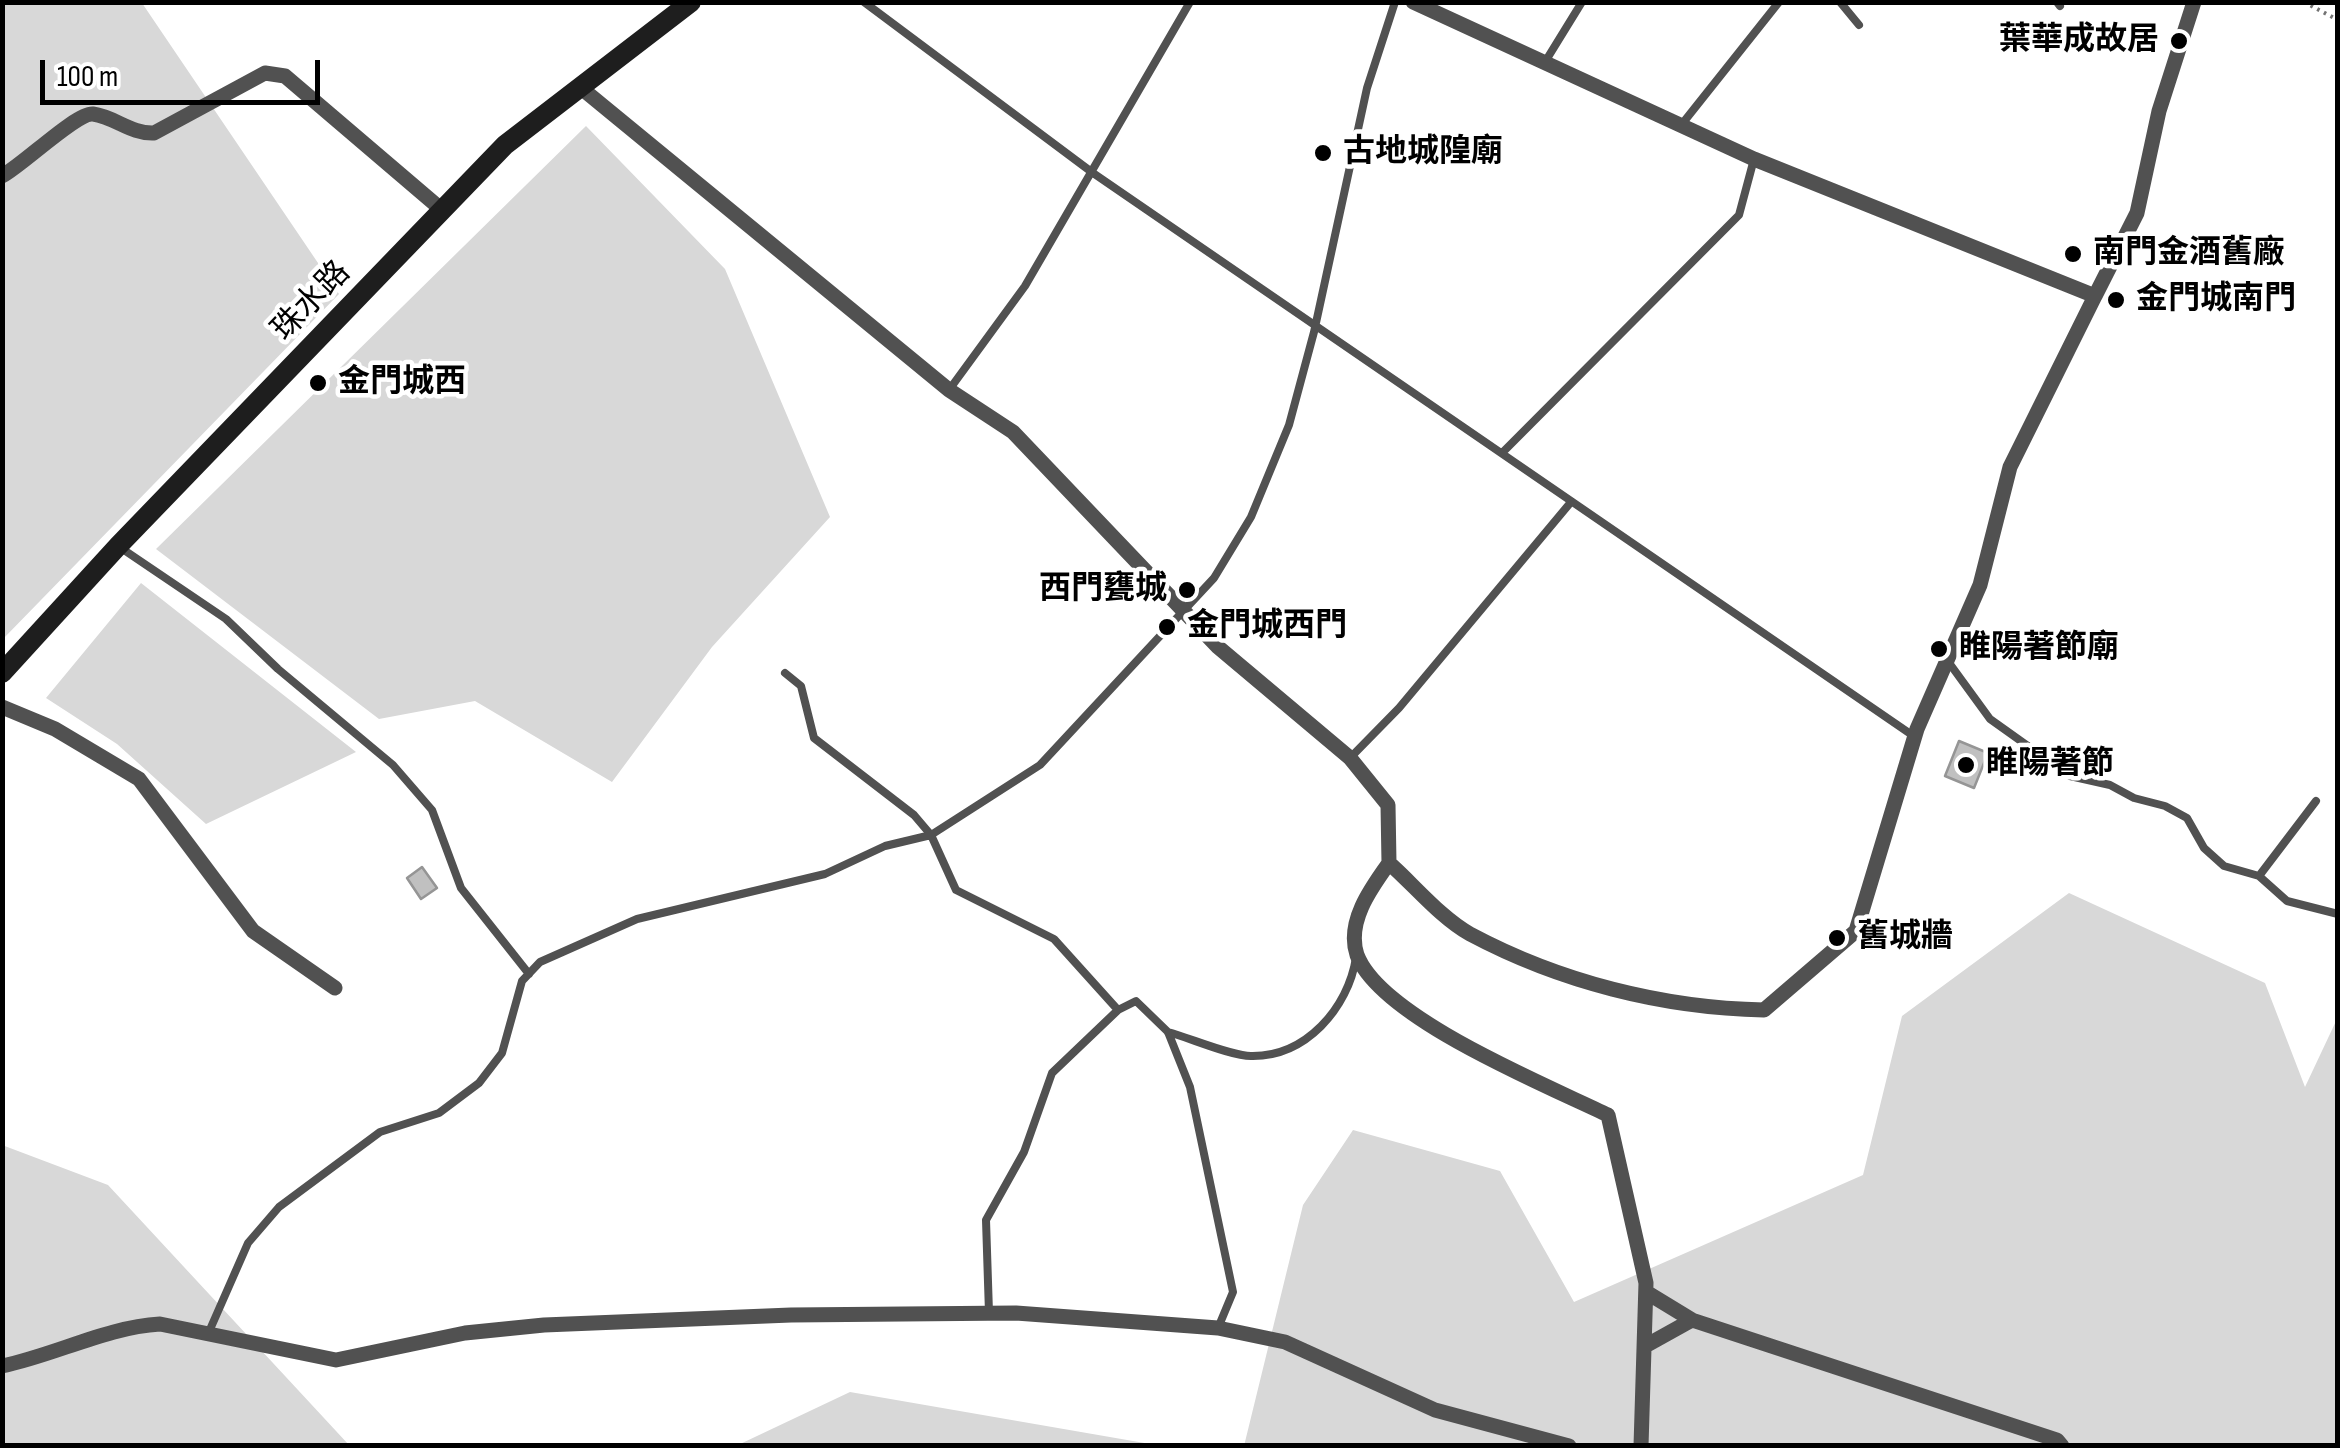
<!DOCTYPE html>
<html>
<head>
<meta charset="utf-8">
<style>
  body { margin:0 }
  #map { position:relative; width:2340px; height:1448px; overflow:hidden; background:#fff; font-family:"Sofia Sans Condensed",sans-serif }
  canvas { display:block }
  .frame { position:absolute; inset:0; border:5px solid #000; pointer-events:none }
  .scale { position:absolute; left:40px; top:60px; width:280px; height:45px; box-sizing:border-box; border:5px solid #000; border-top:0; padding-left:12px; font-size:30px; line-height:35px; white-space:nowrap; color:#000; -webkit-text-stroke:8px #fff; paint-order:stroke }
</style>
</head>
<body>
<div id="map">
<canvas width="2340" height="1448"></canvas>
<div class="frame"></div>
<div class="scale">100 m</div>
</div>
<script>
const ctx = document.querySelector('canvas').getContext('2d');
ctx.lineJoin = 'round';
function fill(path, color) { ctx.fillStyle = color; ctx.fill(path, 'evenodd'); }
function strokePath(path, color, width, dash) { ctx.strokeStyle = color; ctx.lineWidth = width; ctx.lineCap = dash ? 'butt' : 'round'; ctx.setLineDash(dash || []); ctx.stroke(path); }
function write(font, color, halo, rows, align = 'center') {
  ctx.font = font + ' "Sofia Sans Condensed","Noto Sans TC",sans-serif'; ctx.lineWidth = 9; ctx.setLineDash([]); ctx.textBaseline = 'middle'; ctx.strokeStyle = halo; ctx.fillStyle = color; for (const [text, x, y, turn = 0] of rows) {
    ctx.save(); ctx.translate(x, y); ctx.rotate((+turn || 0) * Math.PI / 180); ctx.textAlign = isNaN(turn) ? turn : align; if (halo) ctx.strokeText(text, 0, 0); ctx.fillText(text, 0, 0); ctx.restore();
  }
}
fill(new Path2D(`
  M3 3H142L339 294 3 639Z
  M586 126 725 269 830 517 712 647 612 782 475 701 379 719 156 549Z
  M141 583 356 752 206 824 117 744 46 698Z
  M2069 893 2265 983 2305 1087 2337 1019V1445L1244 1446 1303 1205 1353 1130 1500 1171 1574 1302 1863 1175 1902 1016Z
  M2 1145 108 1185 349 1445H3Z
  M850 1392 1156 1445H738Z`), '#d8d8d8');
const building = new Path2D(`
  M1959 741 1988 753 1974 788 1945 776Z
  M422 867 437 888 421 899 407 878Z`);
fill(building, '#c0c0c0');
strokePath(building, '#959595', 2.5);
strokePath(new Path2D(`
  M2304 2 2338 20`), '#737373', 4, [2.5, 5]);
strokePath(new Path2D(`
  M864 2 1093 173 1915 737
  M1840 2 1859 25
  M2057 2 2060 6
  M1545 62 1582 2
  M1682 124 1779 2
  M949 390 1025 286 1190 2
  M1503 452 1739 215 1754 159
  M121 548 226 619 278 669 393 765 432 810 461 888 529 974
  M1947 660 1990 719 2070 776 2110 785 2134 798 2165 806 2187 818 2204 848 2224 866 2259 876 2316 801
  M785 673 801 686 814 738 914 815 931 835 956 890 1054 939 1118 1010 1052 1073 1024 1152 986 1220 989 1313
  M1350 758 1399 708 1571 502
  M2259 876 2287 901 2338 914
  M1118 1010 1136 1001 1168 1032 1190 1087 1233 1292 1218 1328
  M1168 1032C1190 1038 1231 1056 1251 1056 1306 1057 1348 1008 1356 958
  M208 1334 248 1243 279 1207 380 1132 439 1113 479 1083 502 1053 522 981 540 962 637 919 825 874 885 846 931 835 1040 765 1214 578 1251 517 1289 425 1314 332 1367 88 1395 2`), '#515151', 8);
strokePath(new Path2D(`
  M1413 2 1754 159 2095 296 2137 213 2159 111 2194 2
  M580 87 949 390 1013 432 1218 647 1350 758 1388 805 1389 863C1414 885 1441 918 1470 934 1560 982 1663 1008 1764 1010L1856 931 1917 729 1980 585 2010 467 2095 296
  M2 176C24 164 77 112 93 114 115 117 131 134 154 133L265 73 285 76 442 210
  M2 707 55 729 139 779 253 931 335 988
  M1389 863C1371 888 1346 922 1357 955 1381 1018 1546 1085 1608 1115L1646 1283 1641 1446
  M1646 1292 1692 1320
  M1647 1345 1692 1320 2057 1440 2062 1446
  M2 1366C55 1355 107 1327 160 1324L336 1360 465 1333 544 1325 791 1315 1016 1313 1218 1328 1285 1342 1435 1410 1569 1446`), '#515151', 15);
strokePath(new Path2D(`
  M2 673 118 546 505 145 691 2`), '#1e1e1e', 20);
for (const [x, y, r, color] of [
  [2179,41,10,"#000"],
  [1323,153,10,"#000"],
  [2073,254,10,"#000"],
  [2116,300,10,"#000"],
  [318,383,10,"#000"],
  [1187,590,10,"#000"],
  [1167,627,10,"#000"],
  [1939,649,10,"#000"],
  [1966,765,10,"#000"],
  [1837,938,10,"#000"]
]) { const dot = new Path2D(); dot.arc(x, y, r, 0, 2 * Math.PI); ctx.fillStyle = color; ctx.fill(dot); strokePath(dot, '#fff', 4); }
write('bold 32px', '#000', '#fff', [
  ["葉華成故居",2159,41,"right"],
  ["古地城隍廟",1343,153],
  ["南門金酒舊廠",2093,254],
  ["金門城南門",2136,300],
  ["金門城西",338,383],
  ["西門甕城",1167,590,"right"],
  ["金門城西門",1187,627],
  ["睢陽著節廟",1959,649],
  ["睢陽著節",1986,765],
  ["舊城牆",1857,938]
], 'left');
write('32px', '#000', '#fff', [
  ["珠水路",312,302,-46]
]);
</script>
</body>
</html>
